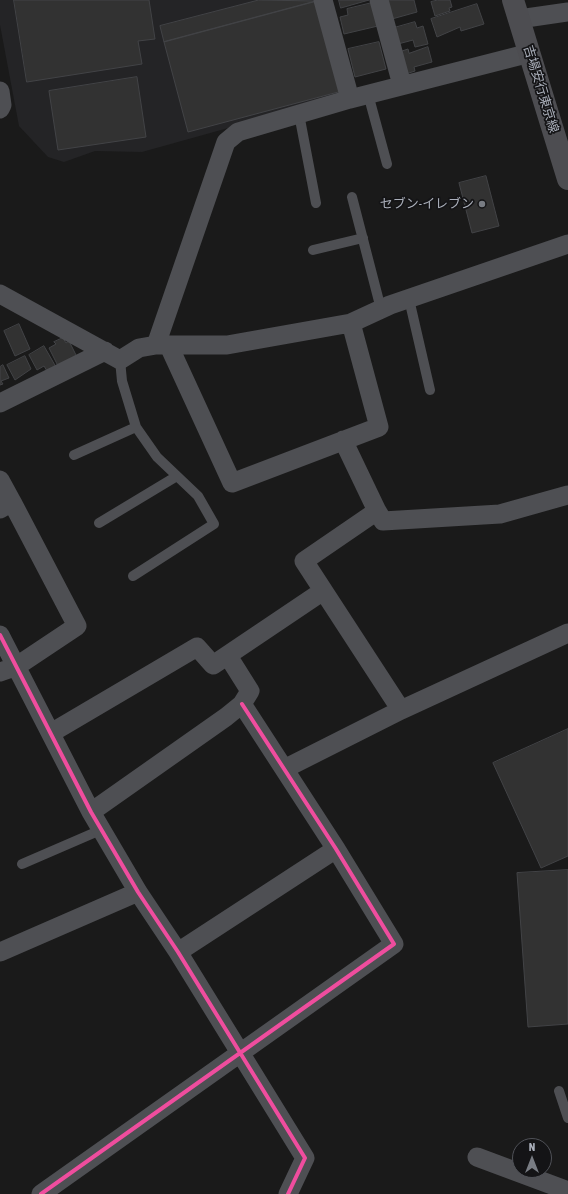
<!DOCTYPE html>
<html>
<head>
<meta charset="utf-8">
<style>
  body { margin:0 }
  #map { position:relative; width:568px; height:1194px; overflow:hidden; background:#1a1a1a; font-family:"Asap Condensed",sans-serif }
  canvas { display:block }
  .north { position:absolute; left:512px; top:1138px; width:40px; height:40px; box-sizing:border-box; background:#141416; border:1px solid #505258; border-radius:50%; rotate:0deg; font-size:11px; font-weight:700; line-height:16px; text-align:center; color:#abb0bb }
  .north::after { content:''; display:block; margin:auto; width:14px; height:18px; background:#787c83; clip-path:polygon(50% 0,100% 100%,50% 72%,0 100%) }
</style>
</head>
<body>
<div id="map">
<canvas width="568" height="1194"></canvas>
<div class="north">N</div>
</div>
<script>
const ctx = document.querySelector('canvas').getContext('2d');
ctx.lineJoin = 'round';
function fill(path, color) { ctx.fillStyle = color; ctx.fill(path, 'evenodd'); }
function strokePath(path, color, width, dash) { ctx.strokeStyle = color; ctx.lineWidth = width; ctx.lineCap = dash ? 'butt' : 'round'; ctx.setLineDash(dash || []); ctx.stroke(path); }
function write(font, color, halo, rows, align = 'center') {
  ctx.font = font + ' "Asap Condensed","Noto Sans JP",sans-serif'; ctx.lineWidth = 3.5; ctx.setLineDash([]); ctx.textBaseline = 'middle'; ctx.strokeStyle = halo; ctx.fillStyle = color; for (const [text, x, y, turn = 0] of rows) {
    ctx.save(); ctx.translate(x, y); ctx.rotate((+turn || 0) * Math.PI / 180); ctx.textAlign = isNaN(turn) ? turn : align; if (halo) ctx.strokeText(text, 0, 0); ctx.fillText(text, 0, 0); ctx.restore();
  }
}
fill(new Path2D(`
  M0 0H316L343 96 142 152 95 151 64 162 48 157 19 126 0 25Z`), '#242426');
const building = new Path2D(`
  M14 0H149L155 39 138 41 142 64 27 82Z
  M259 0 317 1 164 42 160 26Z
  M339 0H369L341 8Z
  M387 0H414L417 12 392 19Z
  M438 0H450L452 7 449 8 450 11 435 16 431 2Z
  M317 1 342 91 188 132 164 42Z
  M372 3 378 26 344 34 340 17 348 15 347 9Z
  M477 4 484 24 461 31 460 27 437 37 431 19Z
  M415 22 417 28 423 26 428 44 415 47 413 40 398 44 394 28Z
  M379 42 386 69 355 77 348 49Z
  M428 47 432 62 414 67 415 71 406 74 399 52 408 49 409 53Z
  M137 77 146 137 58 150 49 91Z
  M486 176 499 226 472 233 459 183Z
  M19 324 30 349 15 356 4 331Z
  M63 338 66 343 69 341 78 359 58 366 49 348 56 344 54 342Z
  M44 346 56 367 47 371 44 366 37 370 29 355Z
  M25 356 31 369 15 380 7 365Z
  M3 365 9 378 1 381 3 384 0 385V367Z
  M568 729V856L541 868 493 763Z
  M568 870V1024L528 1027 517 873Z`);
fill(building, '#323232');
strokePath(building, '#424346', 1);
strokePath(new Path2D(`
  M368 94 387 164
  M299 114 316 203
  M352 197 381 309
  M313 250 363 238
  M409 299 430 390
  M120 360 122 381 136 427 157 457 198 496 214 524 133 576
  M74 455 136 427
  M99 523 177 476
  M22 864 103 829
  M559 1091 568 1118`), '#4e4f53', 10);
strokePath(new Path2D(`
  M323 0 350 99
  M379 0 402 85
  M519 19 568 12
  M0 91 2 105 0 109
  M0 294 120 360 139 348 156 345H227L351 323 390 305 568 244
  M156 345 226 142 238 132 350 99 530 53
  M169 346 232 483 379 427 351 323
  M0 403 105 351
  M343 440 377 511 304 561 401 710
  M0 480 12 502
  M0 509 12 502 77 626 17 666 0 672
  M377 511 383 521 500 514 568 495
  M0 635 91 812 138 892 178 952 305 1158 288 1194
  M51 733 197 647 213 665 323 591
  M284 769 401 710 568 633
  M91 812 226 717 242 704 250 691 228 656
  M0 952 138 892
  M178 952 336 849
  M477 1157 568 1191
  M41 1194 394 944 336 849 242 704`), '#4e4f53', 19);
strokePath(new Path2D(`
  M513 0 568 179`), '#4d4d51', 22);
strokePath(new Path2D(`
  M0 635 91 812 138 892 178 952 305 1158 288 1194
  M41 1194 394 944 336 849 242 704`), '#ef4d9e', 4);
for (const [x, y, r, color] of [
  [482,204,4,"#787c83"]
]) { const dot = new Path2D(); dot.arc(x, y, r, 0, 2 * Math.PI); ctx.fillStyle = color; ctx.fill(dot); strokePath(dot, '#141416', 1.5); }
write('13px', '#abb0bb', '#141416', [
  ["吉場安行東京線",541,89,73]
]);
write('13px', '#abb0bb', '#141416', [
  ["セブン-イレブン",474,204]
], 'right');
</script>
</body>
</html>
